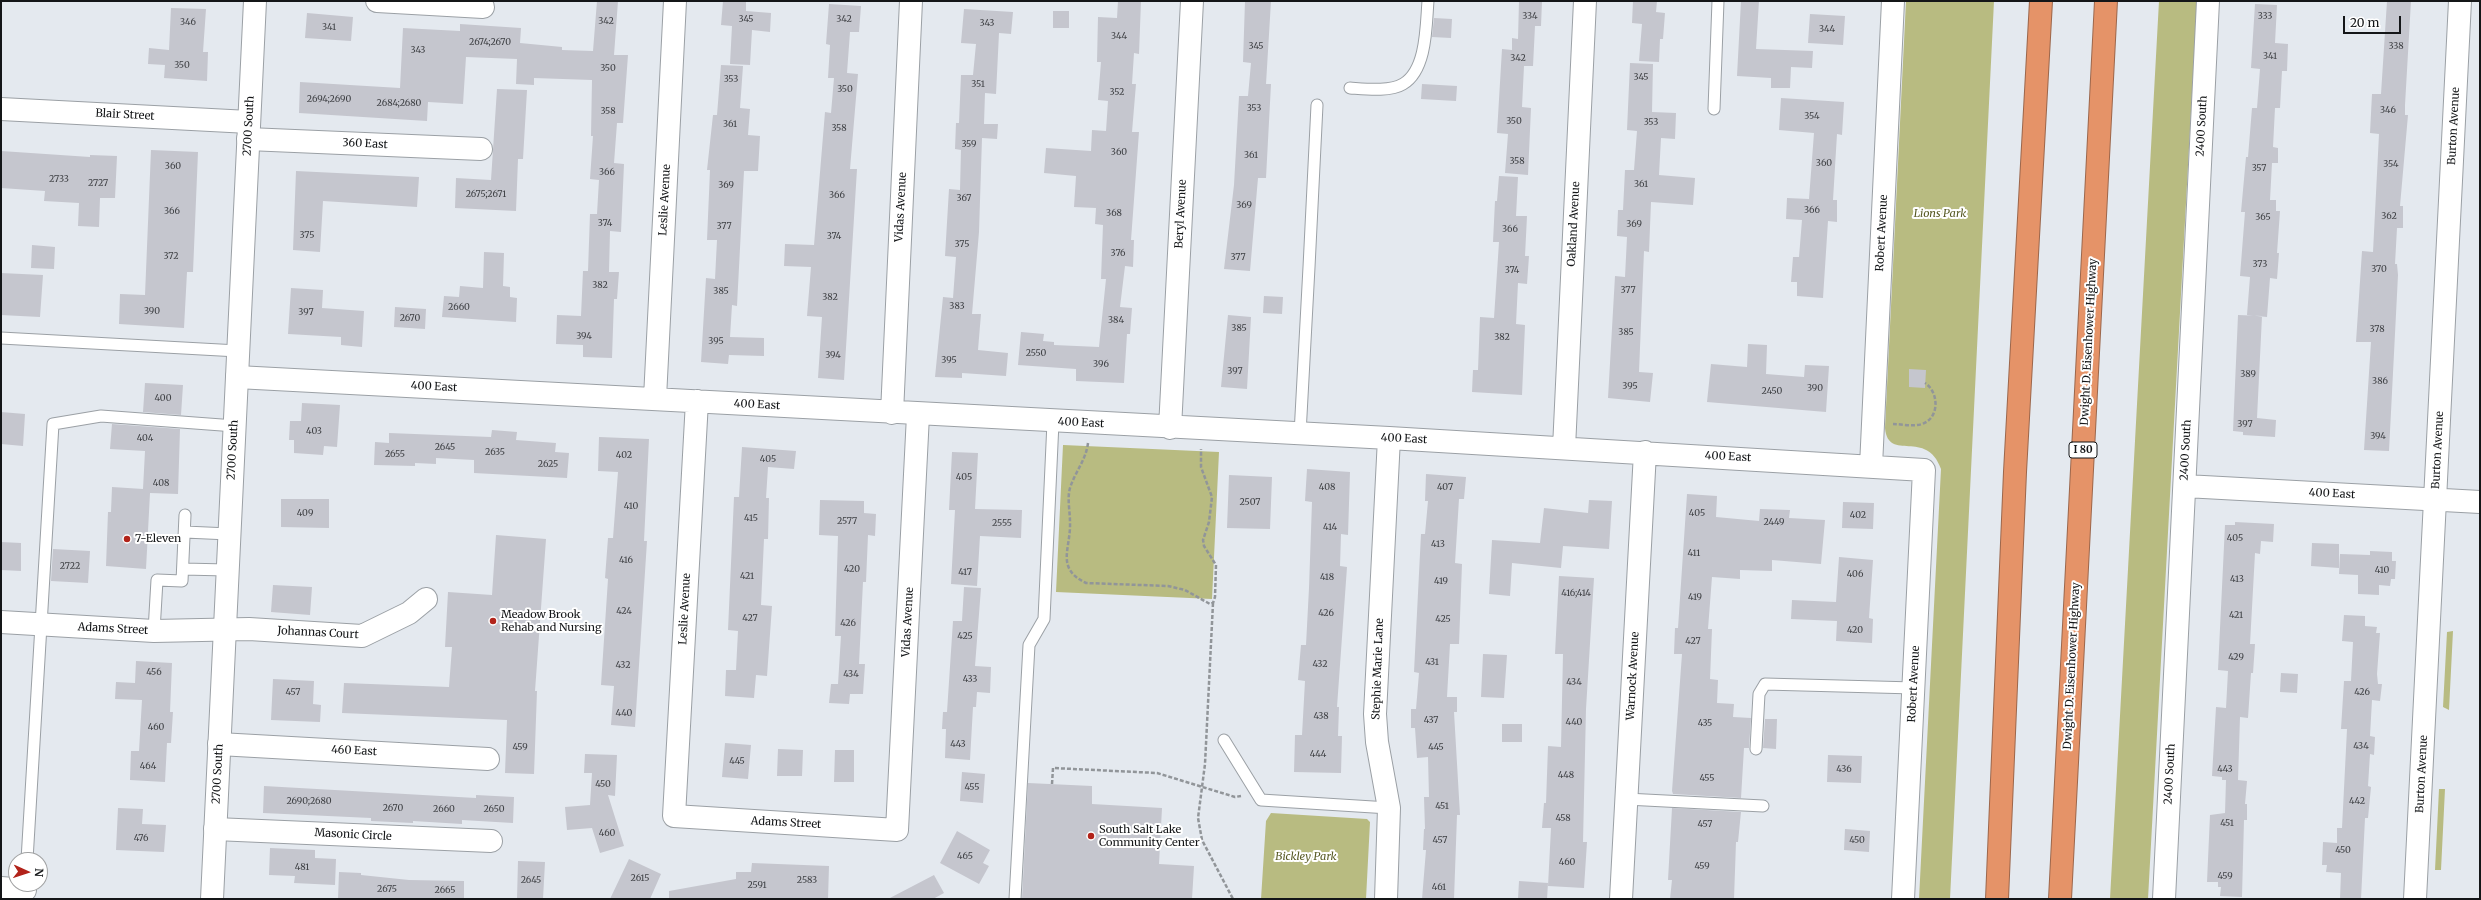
<!DOCTYPE html>
<html>
<head>
<meta charset="utf-8">
<style>
  body { margin:0 }
  #map { position:relative; width:2481px; height:900px; overflow:hidden; background:#e4e9ef; font-family:Merriweather,serif }
  canvas { display:block }
  .frame { position:absolute; inset:0; border:2px solid #141618; pointer-events:none }
  .north { position:absolute; left:8px; top:852px; width:40px; height:40px; box-sizing:border-box; background:#fff; border:1px solid #a1a2a3; border-radius:50%; rotate:93deg; font-size:11px; font-weight:700; line-height:16px; text-align:center; color:#141618 }
  .north::after { content:''; display:block; margin:auto; width:14px; height:18px; background:#b2231a; clip-path:polygon(50% 0,100% 100%,50% 72%,0 100%) }
  .scale { position:absolute; left:2343px; top:16px; width:58px; height:18px; box-sizing:border-box; border:2px solid #141618; border-top:0; padding-left:5px; font-size:12px; line-height:14px; white-space:nowrap; color:#141618; -webkit-text-stroke:3px #fff; paint-order:stroke }
</style>
</head>
<body>
<div id="map">
<canvas width="2481" height="900"></canvas>
<div class="frame"></div>
<div class="north">N</div>
<div class="scale">20 m</div>
</div>
<script>
const ctx = document.querySelector('canvas').getContext('2d');
ctx.lineJoin = 'round';
function fill(path, color) { ctx.fillStyle = color; ctx.fill(path, 'evenodd'); }
function strokePath(path, color, width, dash) { ctx.strokeStyle = color; ctx.lineWidth = width; ctx.lineCap = dash ? 'butt' : 'round'; ctx.setLineDash(dash || []); ctx.stroke(path); }
function write(font, color, halo, rows, align = 'center') {
  ctx.font = font + ' Merriweather,serif'; ctx.lineWidth = 4; ctx.setLineDash([]); ctx.textBaseline = 'middle'; ctx.strokeStyle = halo; ctx.fillStyle = color; for (const [text, x, y, turn = 0] of rows) {
    ctx.save(); ctx.translate(x, y); ctx.rotate((+turn || 0) * Math.PI / 180); ctx.textAlign = isNaN(turn) ? turn : align; if (halo) ctx.strokeText(text, 0, 0); ctx.fillText(text, 0, 0); ctx.restore();
  }
}
fill(new Path2D(`
  M1906 1H1994L1950 899H1919L1941 469C1927 428 1888 463 1885 428Z
  M2159 1H2197L2148 899H2110Z
  M1063 445 1219 452 1212 599 1056 592Z
  M2453 631 2449 710 2443 707 2447 632Z
  M2439 789H2445L2441 870H2435Z
  M1271 813 1367 819 1370 822 1366 899H1261L1266 821Z`), '#b8bb81');
fill(new Path2D(`
  M597 1H618L614 55H628L623 123H617L614 163 624 164 621 232 610 231 609 272H619L617 299H614L612 358 583 357V345L556 344 557 315 581 316 583 271H588L590 214H597L599 180 590 179 593 136H591L592 80 534 78V85L516 84 517 59 466 57 463 104 428 102 427 121 299 113 300 82 400 88 403 28 460 31V24L521 28 520 43 562 47V50L593 51Z
  M723 1H746V11L771 13 770 32 752 30 750 65 730 64 732 26 721 25Z
  M1118 1H1141L1139 54 1134 53 1132 84H1136L1132 132H1139L1131 240H1134L1133 267 1125 266 1120 307 1132 308 1130 334H1127L1124 383 1076 381V369L1018 365 1021 332 1044 334 1043 341 1054 342V345L1099 347 1106 279H1101L1103 225 1095 224 1096 208 1074 207 1076 176 1044 173 1046 148 1091 151 1092 130 1106 131 1108 101 1098 100 1101 62H1097L1098 17 1117 18Z
  M1245 1H1271L1266 84H1271L1266 178H1258L1250 271 1224 269 1234 185 1239 96H1248L1251 63 1243 62Z
  M1519 1H1542L1541 26H1535L1533 66H1524L1522 107 1531 108 1528 175 1505 173 1508 134 1497 133 1502 49 1512 50V38L1518 39Z
  M1633 1H1657L1656 12 1665 13 1663 39H1660L1659 62 1639 61 1642 24 1632 23Z
  M1741 1H1759L1756 49 1813 51 1812 68 1791 67 1790 88H1771V78L1737 76Z
  M2387 1H2411L2405 105V115H2408L2400 206H2403V228H2397L2395 264H2397L2398 275 2389 451 2364 450 2371 342H2356L2362 251 2373 252 2379 134 2370 133 2372 94H2381Z
  M829 4 861 6 859 32H850L847 73 858 74 850 169H857L844 380 818 378 822 317 807 316 811 267 784 266 785 244 814 245 825 112 831 113 834 78H828L830 45 826 44Z
  M2255 4 2277 5 2275 43 2288 44 2287 71H2282L2280 108H2275L2273 147 2278 148V163H2272L2270 200H2276V211H2280L2277 253H2279L2277 279 2270 278 2267 317 2247 315 2250 277 2240 276 2245 212H2241L2246 157H2248L2252 108H2257L2260 69 2251 68Z
  M171 8 206 9 203 52H208L207 81 164 78 165 65 148 64 149 48 169 50Z
  M964 9 1013 12 1011 34 999 33 996 94 985 93 984 124H998L997 139 982 138 979 232 972 314H981L978 350 1008 353 1006 376 962 373V378L935 377 943 297 953 298 956 257 945 256 949 189 960 190 961 150 955 149 956 123H959L961 75H973L976 44 961 43Z
  M1053 11H1069V28H1053Z
  M307 13 353 17 351 41 305 38Z
  M1810 14 1845 16 1843 45 1808 43Z
  M1434 18 1452 19 1451 38 1432 37Z
  M1630 63 1653 64 1652 112 1676 113 1675 139 1661 138 1659 175 1695 178 1693 205 1651 202 1649 252 1644 251 1639 372 1653 373 1650 402 1608 398 1615 276 1625 277 1627 237 1617 236 1618 210H1623L1625 170H1634L1637 131 1627 130Z
  M721 65 743 66 740 108 750 109 748 135 760 136 758 171H744L737 306 732 305 730 337 764 338V356L729 355 728 364 701 362 706 278 715 279 717 240H707L710 170H707L713 115H717Z
  M1422 84 1457 86 1456 101 1421 99Z
  M497 89 527 90 523 159H518L516 211 455 208 456 178 491 180Z
  M1781 98 1844 102 1842 135 1837 134 1833 200H1837V222L1828 221 1823 298 1797 296V282H1791L1793 257H1799L1802 220 1786 219 1787 198 1809 199 1814 133 1779 130Z
  M151 150 198 152 193 272H187L184 328 119 324 120 294 145 295Z
  M1 151 90 157V155L117 156 115 198H100L99 227 78 226 79 203 44 201 45 191 1 188Z
  M296 171 419 177 417 207 323 201 320 252 293 250Z
  M1499 176 1518 177 1516 216H1527L1525 256H1529L1527 284 1518 283 1516 324 1525 325 1522 395 1472 392 1473 370H1478L1480 317 1494 318 1499 242H1493L1495 201H1497Z
  M32 245 55 247 54 269 31 268Z
  M484 252 504 253 503 286 510 287V297L517 298 516 322 442 317 444 296 459 297 460 286 483 288Z
  M1 273 43 275 40 317 1 315Z
  M291 288 323 290 322 308 364 311 362 347 341 345V337L288 334Z
  M1264 296 1283 297 1282 314 1263 313Z
  M395 307 426 309 425 329 394 327Z
  M1228 315 1251 317 1247 389 1221 387Z
  M2238 315 2262 316 2257 418 2276 420 2275 437 2243 435V432L2233 431Z
  M1748 344 1767 345 1766 374 1804 377 1805 365 1829 366 1826 412 1707 402 1711 364 1747 367Z
  M1909 369 1926 370 1925 388 1909 387Z
  M145 383 183 385 181 415 143 412Z
  M302 403 340 405 337 447 324 446 323 455 294 453V440H289L290 421H301Z
  M1 412 25 414 23 446 1 444Z
  M112 424 180 429 178 494 150 493 146 569 106 566 108 512H111L112 487 143 489 145 451 110 449Z
  M492 430 517 432 516 440 556 443 555 452 569 453 567 478 474 473V460L436 458V464L415 463V466L374 465 375 442 389 443V433L491 437Z
  M599 437 649 439 644 541H647L635 727 611 725 614 686 601 685 608 579 605 578 608 538H613L618 472 598 471Z
  M742 447 796 451 794 469 768 467 766 498H769L768 539H764L761 605 772 606 767 676 756 675 754 698 725 696 726 670H736L738 631 728 630 734 497H739Z
  M952 452 978 453 975 509 1022 510 1021 538 980 536 977 586 951 584 955 510H949Z
  M1307 469 1350 472 1348 535 1341 534 1340 566 1347 567 1337 707H1339L1338 736H1342L1341 773 1294 772 1295 735H1302L1305 681 1298 680 1301 645H1306L1309 588 1312 502 1305 501Z
  M1426 474 1466 477 1464 499H1459L1455 563 1462 564 1459 644H1450L1447 697H1457V712H1454L1460 815H1457L1454 899H1422L1426 850H1423L1424 829H1425L1424 797H1429L1428 757 1417 758 1415 728H1411V709H1416L1419 673 1414 672 1421 534H1425L1428 501H1425Z
  M1229 475 1272 477 1270 529 1227 528Z
  M1687 494 1717 496 1716 517 1759 521 1760 509 1790 510 1789 518 1825 520 1821 564 1772 560V571L1740 570V579L1712 577 1708 629H1712L1710 679 1718 680 1717 703 1734 704 1733 717 1751 718 1749 748H1744L1741 798 1673 794 1672 791 1682 654H1674L1675 628H1678Z
  M281 499H329V528L281 527Z
  M820 500 864 501V513L876 514 875 536 868 535 866 582H863L859 664H865L863 694H850L849 704 829 703 831 684H838L841 636H835L838 536 819 535Z
  M1589 500 1612 501 1609 549 1563 546 1561 568 1512 563 1510 596 1489 594 1492 540 1540 543 1544 508 1588 513Z
  M1843 502 1874 503 1873 529 1842 528Z
  M2235 522 2274 524 2273 542 2261 541 2260 554 2255 553 2250 644H2255L2253 673H2251L2248 718 2240 717 2238 780 2247 781 2245 804H2247V820H2244L2242 897 2220 896 2221 887H2218V882H2207L2210 815 2225 813 2226 780H2222V777L2212 776 2216 707 2226 708 2228 671 2218 670 2225 525H2235Z
  M496 535 546 539 535 691H537L534 774 505 773 507 720 342 713 344 683 449 687 452 647H445L448 592 492 595Z
  M1 542 21 543V571L1 570Z
  M2312 543 2339 544V568L2311 566Z
  M53 549 90 551 88 583 51 581Z
  M2370 551 2392 552V561H2396L2395 579H2391L2390 586 2379 585V595L2358 594V575L2339 574 2340 554 2370 555Z
  M1839 557 1873 560 1869 618 1873 619 1872 643 1836 641 1837 621 1791 619 1792 600 1836 602Z
  M1559 576 1594 578 1586 709 1583 842H1587L1584 888 1548 886 1551 828H1542L1544 803H1546L1548 746 1561 747 1563 654H1555Z
  M273 585 312 587 310 615 271 612Z
  M964 587 981 588 975 666 991 667 990 693 977 692 976 707H973L970 760 945 758 946 729H942L943 712H947L953 621H962Z
  M2344 615 2365 616V626L2377 627 2376 633H2380L2377 674 2378 684H2382L2380 701 2372 700 2370 736 2375 737 2374 755 2370 754 2368 786 2371 787 2368 818H2365L2361 899H2340L2341 873 2326 872 2327 865H2322L2323 842 2337 843V828H2342L2347 729H2341L2344 681H2351L2353 642 2342 641Z
  M1483 654 1507 655 1504 698 1481 697Z
  M136 661 172 663 170 712H173L171 743H167L165 782 130 780 131 751H139L142 700 115 699 116 682 135 683Z
  M2281 673 2298 674 2297 693 2280 692Z
  M273 679 314 681 313 704 321 705 320 722 271 720Z
  M1765 719H1777L1776 749 1763 748Z
  M1502 724H1522V742H1502Z
  M725 743 751 745 748 779 722 777Z
  M778 749 803 750 802 776H777Z
  M835 750H854V782H834Z
  M585 754 617 755 615 796 608 795 624 846 600 853 592 828 567 830 565 807 590 805 592 773H584Z
  M1828 755 1862 756 1861 783 1827 782Z
  M962 772 985 774 983 803 960 801Z
  M1028 783 1092 786V804L1162 808 1159 864 1194 866 1192 899H1022Z
  M264 786 476 798V795L514 797 513 823 462 820V824L413 821V823L371 821V818L263 813Z
  M118 808 143 809 142 824 166 825 164 852 116 850Z
  M1672 808 1741 812 1738 842H1736L1734 899H1670L1672 880H1668Z
  M1845 829 1870 831 1869 852 1844 850Z
  M957 831 990 850 983 863 989 866 979 884 940 863Z
  M270 848 315 850V858L336 859 335 885 294 883 295 876 269 875Z
  M629 859 661 874 650 899H610Z
  M518 861 545 862 543 899H517Z
  M752 863 829 866 828 899H669V891L736 879V872H751Z
  M339 872 361 873V875L409 880 464 881V899H338Z
  M934 875 944 893 933 899H888Z
  M1519 881 1548 883 1547 899H1518Z`), '#c5c6ce');
const service = new Path2D(`
  M1350 88C1365 89 1390 92 1403 84 1427 70 1426 25 1428 1
  M1714 109 1718 1
  M1 338 238 351
  M1300 434C1306 324 1312 215 1317 105
  M185 532 229 534
  M183 569 227 570
  M154 631 157 580 182 581 185 515
  M1224 740 1261 800 1389 808
  M1756 749 1759 694 1765 684 1914 688
  M1626 799 1763 806
  M27 860 53 424 101 416 235 426
  M1015 899 1029 645 1044 619 1053 422`);
const minor = new Path2D(`
  M377 1 483 7
  M1 109 249 122
  M248 139 481 149
  M237 377 1389 438 1924 470 1903 899
  M655 398 675 1
  M697 401 674 816 897 830 918 415
  M892 413 911 1
  M1170 428 1192 1
  M1564 448 1585 1
  M1871 466 1893 1
  M2185 486 2480 502
  M1 622 154 631 249 629 362 636 409 613 426 599
  M219 744 488 759
  M215 829 491 841
  M1 888 25 890
  M1386 899 1389 808 1377 742 1375 714 1389 438
  M1621 899 1645 452
  M2164 899 2208 1
  M2415 899 2460 1`);
const tertiary = new Path2D(`
  M212 899 255 1`);
const motorway = new Path2D(`
  M1997 899 2015 472 2041 1
  M2060 899 2106 1`);
strokePath(service, '#9ba0a5', 13);
strokePath(minor, '#9ba0a5', 24);
strokePath(tertiary, '#9ba0a5', 24);
strokePath(motorway, '#9c674c', 24);
strokePath(new Path2D(`
  M1893 424C1902 424 1913 427 1922 424 1940 418 1939 392 1925 383
  M1088 443C1086 460 1075 472 1070 488 1067 499 1070 511 1070 522 1071 549 1055 568 1086 583L1168 586 1185 590 1210 604 1213 603 1215 597 1216 565 1204 546 1203 540 1209 522 1212 497 1201 467V449
  M1213 603 1205 764 1198 818 1202 840 1233 899
  M1052 784 1053 768 1157 773 1235 797 1241 796`), '#919599', 2.5, [4, 2]);
strokePath(service, '#fff', 11);
strokePath(minor, '#fff', 22);
strokePath(tertiary, '#fff', 22);
strokePath(motorway, '#e59368', 22);
for (const [x, y, r, color] of [
  [127,539,4,"#b2231a"],
  [493,621,4,"#b2231a"],
  [1091,836,4,"#b2231a"]
]) { const dot = new Path2D(); dot.arc(x, y, r, 0, 2 * Math.PI); ctx.fillStyle = color; ctx.fill(dot); strokePath(dot, '#fff', 1.5); }
write('9px', '#404246', null, [
  ["334",1530,16],
  ["333",2265,16],
  ["345",746,19],
  ["342",844,19],
  ["342",606,21],
  ["346",188,22],
  ["343",987,23],
  ["341",329,27],
  ["344",1827,29],
  ["344",1119,36],
  ["2674;2670",490,42],
  ["345",1256,46],
  ["338",2396,46],
  ["343",418,50],
  ["341",2270,56],
  ["342",1518,58],
  ["350",182,65],
  ["350",608,68],
  ["345",1641,77],
  ["353",731,79],
  ["351",978,84],
  ["350",845,89],
  ["352",1117,92],
  ["2694;2690",329,99],
  ["2684;2680",399,103],
  ["353",1254,108],
  ["346",2388,110],
  ["358",608,111],
  ["354",1812,116],
  ["350",1514,121],
  ["353",1651,122],
  ["361",730,124],
  ["358",839,128],
  ["359",969,144],
  ["360",1119,152],
  ["361",1251,155],
  ["358",1517,161],
  ["360",1824,163],
  ["354",2391,164],
  ["360",173,166],
  ["357",2259,168],
  ["366",607,172],
  ["2733",59,179],
  ["2727",98,183],
  ["361",1641,184],
  ["369",726,185],
  ["2675;2671",486,194],
  ["366",837,195],
  ["367",964,198],
  ["369",1244,205],
  ["366",1812,210],
  ["366",172,211],
  ["368",1114,213],
  ["362",2389,216],
  ["365",2263,217],
  ["374",605,223],
  ["369",1634,224],
  ["377",724,226],
  ["366",1510,229],
  ["375",307,235],
  ["374",834,236],
  ["375",962,244],
  ["376",1118,253],
  ["372",171,256],
  ["377",1238,257],
  ["373",2260,264],
  ["370",2379,269],
  ["374",1512,270],
  ["382",600,285],
  ["377",1628,290],
  ["385",721,291],
  ["382",830,297],
  ["383",957,306],
  ["2660",459,307],
  ["390",152,311],
  ["397",306,312],
  ["2670",410,318],
  ["384",1116,320],
  ["385",1239,328],
  ["378",2377,329],
  ["385",1626,332],
  ["394",584,336],
  ["382",1502,337],
  ["395",716,341],
  ["2550",1036,353],
  ["394",833,355],
  ["395",949,360],
  ["396",1101,364],
  ["397",1235,371],
  ["389",2248,374],
  ["386",2380,381],
  ["395",1630,386],
  ["390",1815,388],
  ["2450",1772,391],
  ["400",163,398],
  ["397",2245,424],
  ["403",314,431],
  ["394",2378,436],
  ["404",145,438],
  ["2645",445,447],
  ["2635",495,452],
  ["2655",395,454],
  ["402",624,455],
  ["405",768,459],
  ["2625",548,464],
  ["405",964,477],
  ["408",161,483],
  ["408",1327,487],
  ["407",1445,487],
  ["2507",1250,502],
  ["410",631,506],
  ["409",305,513],
  ["405",1697,513],
  ["402",1858,515],
  ["415",751,518],
  ["2577",847,521],
  ["2449",1774,522],
  ["2555",1002,523],
  ["414",1330,527],
  ["405",2235,538],
  ["413",1438,544],
  ["411",1694,553],
  ["416",626,560],
  ["2722",70,566],
  ["420",852,569],
  ["410",2382,570],
  ["417",965,572],
  ["406",1855,574],
  ["421",747,576],
  ["418",1327,577],
  ["413",2237,579],
  ["419",1441,581],
  ["416;414",1576,593],
  ["419",1695,597],
  ["424",624,611],
  ["426",1326,613],
  ["421",2236,615],
  ["427",750,618],
  ["425",1443,619],
  ["426",848,623],
  ["420",1855,630],
  ["425",965,636],
  ["427",1693,641],
  ["429",2236,657],
  ["431",1432,662],
  ["432",1320,664],
  ["432",623,665],
  ["456",154,672],
  ["434",851,674],
  ["433",970,679],
  ["434",1574,682],
  ["457",293,692],
  ["426",2362,692],
  ["440",624,713],
  ["438",1321,716],
  ["437",1431,720],
  ["440",1574,722],
  ["435",1705,723],
  ["460",156,727],
  ["443",958,744],
  ["434",2361,746],
  ["459",520,747],
  ["445",1436,747],
  ["444",1318,754],
  ["445",737,761],
  ["464",148,766],
  ["436",1844,769],
  ["443",2225,769],
  ["448",1566,775],
  ["455",1707,778],
  ["450",603,784],
  ["455",972,787],
  ["2690;2680",309,801],
  ["442",2357,801],
  ["451",1442,806],
  ["2670",393,808],
  ["2660",444,809],
  ["2650",494,809],
  ["458",1563,818],
  ["451",2227,823],
  ["457",1705,824],
  ["460",607,833],
  ["476",141,838],
  ["457",1440,840],
  ["450",1857,840],
  ["450",2343,850],
  ["465",965,856],
  ["460",1567,862],
  ["459",1702,866],
  ["481",302,867],
  ["459",2225,876],
  ["2615",640,878],
  ["2645",531,880],
  ["2583",807,880],
  ["2591",757,885],
  ["461",1439,887],
  ["2675",387,889],
  ["2665",445,890]
]);
for (const [x, y, w] of [
  [2083,450,28]
]) { const box = new Path2D(); box.roundRect(x - w / 2, y - 8, w, 16, 3); ctx.fillStyle = '#fff'; ctx.fill(box); strokePath(box, '#141618', 1); }
write('bold 10px', '#141618', null, [
  ["I 80",2083,450]
]);
write('11px', '#141618', '#fff', [
  ["Blair Street",125,115,3],
  ["2700 South",249,126,-87],
  ["2400 South",2202,126,-87],
  ["Burton Avenue",2454,126,-87],
  ["360 East",365,144,3],
  ["Leslie Avenue",665,200,-87],
  ["Vidas Avenue",901,207,-87],
  ["Beryl Avenue",1181,214,-87],
  ["Oakland Avenue",1574,224,-87],
  ["Robert Avenue",1882,233,-87],
  ["Dwight D. Eisenhower Highway",2089,342,-87],
  ["400 East",434,387,3],
  ["400 East",757,405,3],
  ["400 East",1081,423,3],
  ["400 East",1404,439,3],
  ["2700 South",233,450,-87],
  ["2400 South",2186,450,-87],
  ["Burton Avenue",2438,450,-87],
  ["400 East",1728,457,3],
  ["400 East",2332,494,3],
  ["Leslie Avenue",685,609,-87],
  ["Vidas Avenue",908,622,-87],
  ["Adams Street",113,629,3],
  ["Johannas Court",318,633,3],
  ["Dwight D. Eisenhower Highway",2072,666,-87],
  ["Stephie Marie Lane",1378,669,-88],
  ["Warnock Avenue",1633,676,-87],
  ["Robert Avenue",1914,684,-87],
  ["460 East",354,751,3],
  ["2700 South",218,774,-87],
  ["2400 South",2170,774,-87],
  ["Burton Avenue",2422,774,-87],
  ["Adams Street",786,823,3],
  ["Masonic Circle",353,835,3]
]);
write('italic 11px', '#575923', '#fff', [
  ["Lions Park",1940,214],
  ["Bickley Park",1306,857]
]);
write('11px', '#141618', '#fff', [
  ["7-Eleven",135,539],
  ["Meadow Brook",501,615],
  ["Rehab and Nursing",501,628],
  ["South Salt Lake",1099,830],
  ["Community Center",1099,843]
], 'left');
</script>
</body>
</html>
